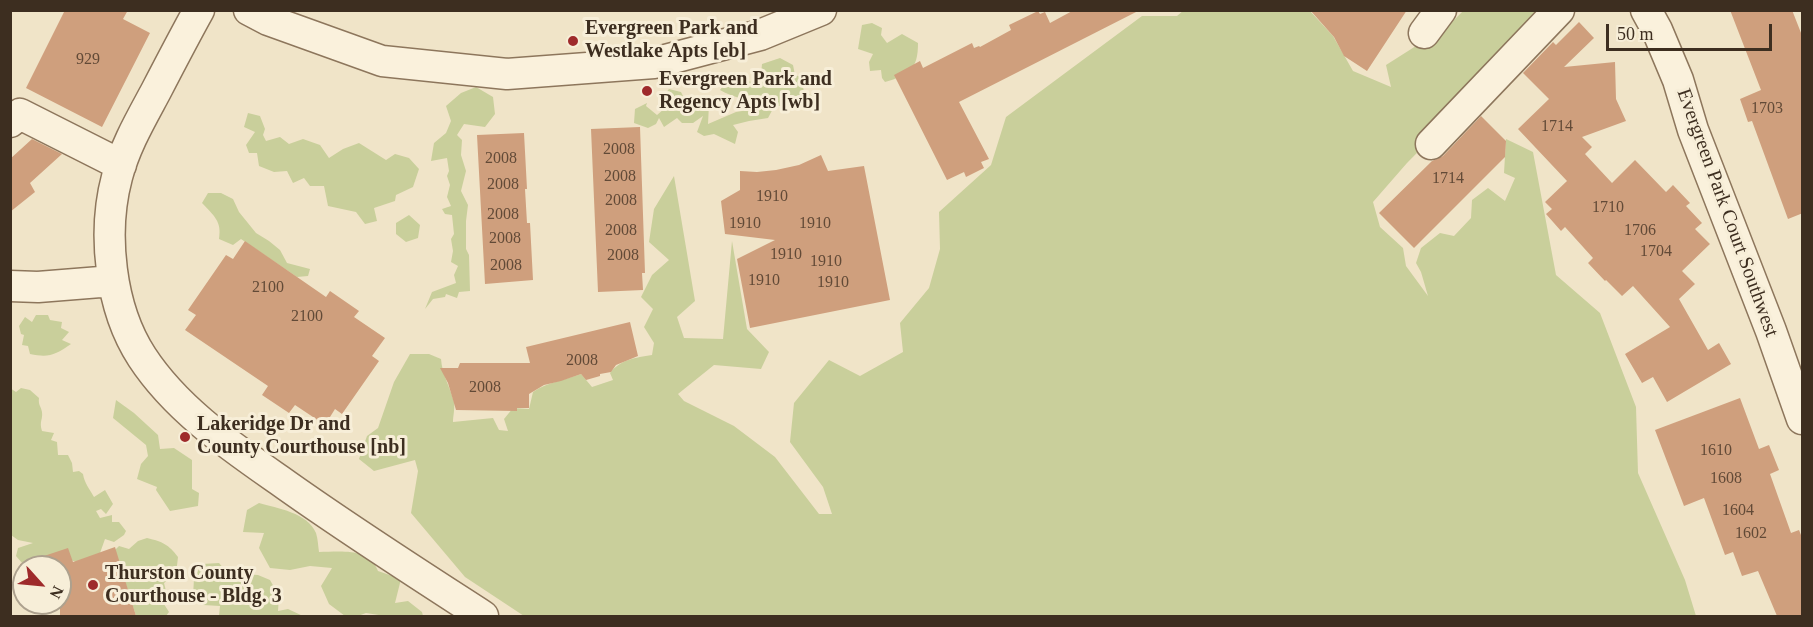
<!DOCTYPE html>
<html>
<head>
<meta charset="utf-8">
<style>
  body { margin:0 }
  #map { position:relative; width:1813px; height:627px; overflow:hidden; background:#f0e4c8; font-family:Georgia,serif }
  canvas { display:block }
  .frame { position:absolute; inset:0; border:12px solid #3d2e20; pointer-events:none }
  .north { position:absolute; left:12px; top:555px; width:60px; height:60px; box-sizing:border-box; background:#f7eed8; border:2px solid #ada18e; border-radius:50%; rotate:117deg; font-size:16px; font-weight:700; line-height:24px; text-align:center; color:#3d2e20 }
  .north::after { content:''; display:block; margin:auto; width:21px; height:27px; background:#9e2a2b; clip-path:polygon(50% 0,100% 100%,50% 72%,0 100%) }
  .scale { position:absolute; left:1606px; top:24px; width:166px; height:27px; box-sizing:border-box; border:3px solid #3d2e20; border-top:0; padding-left:8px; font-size:18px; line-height:21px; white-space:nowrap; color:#3d2e20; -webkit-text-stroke:4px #f7eed8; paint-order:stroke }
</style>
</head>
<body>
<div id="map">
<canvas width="1813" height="627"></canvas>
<div class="frame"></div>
<div class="north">N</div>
<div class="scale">50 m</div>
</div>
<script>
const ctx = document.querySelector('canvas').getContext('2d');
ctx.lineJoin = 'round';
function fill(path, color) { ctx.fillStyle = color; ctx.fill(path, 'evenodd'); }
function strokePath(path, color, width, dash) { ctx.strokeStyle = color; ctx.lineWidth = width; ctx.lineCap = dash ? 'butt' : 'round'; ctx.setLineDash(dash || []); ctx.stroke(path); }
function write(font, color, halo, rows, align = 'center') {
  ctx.font = font + ' Georgia,serif'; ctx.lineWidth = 6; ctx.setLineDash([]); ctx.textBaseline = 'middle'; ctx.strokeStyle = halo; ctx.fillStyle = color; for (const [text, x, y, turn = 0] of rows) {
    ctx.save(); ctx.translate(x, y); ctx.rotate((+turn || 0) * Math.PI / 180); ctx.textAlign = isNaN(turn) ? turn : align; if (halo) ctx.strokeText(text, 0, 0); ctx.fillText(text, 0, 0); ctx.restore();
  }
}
fill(new Path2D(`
  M1184 10 1310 11 1333 36 1353 71 1391 87 1386 65 1449 25 1463 11H1557L1407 163 1373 202 1380 227 1403 248 1406 266 1428 296 1421 272 1416 263 1421 248 1440 233 1454 236 1471 218 1472 200 1488 188 1505 201 1515 178 1504 173 1506 139 1533 152 1556 275 1600 313 1636 407 1638 473 1685 580 1696 616H524L465 577 411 513 418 471 415 460 374 471 359 459 367 436 378 428 394 382 410 354H429L441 359C442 374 450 387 454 402 455 409 453 416 453 422L493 418 499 430 508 431 504 419 513 408 529 409 533 392C548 382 565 380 581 374L592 387 613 380 610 373C621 359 635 358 652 355L654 343 644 327 653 309 641 297 652 275 669 260 649 242 654 209 674 176 695 301 677 317 684 338 723 339 732 241 747 329 769 352 761 369 714 365 678 394 684 401 734 426 775 457 819 514H832L823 487 790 442 794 403 829 360 860 376 903 352 900 323 929 288 940 249 939 212 991 165 1006 117 1142 16H1177Z
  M872 23 882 28 881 35 887 43 902 34 918 43C918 70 909 75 885 82L882 78 881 70 870 71 869 62 873 54 858 49 862 25Z
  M780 58 793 65 795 75 801 77 804 92 820 99 809 110C797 106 787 108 775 105L768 118 749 121 733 125 738 132 735 144 714 134 704 136 697 132 703 116 693 123H682L677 118 664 127 659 118 656 124 648 128 634 123 635 109 647 103 646 106 657 115 664 109 660 100 669 89 681 92 683 96 699 99 709 104 708 124 736 112 754 109C747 98 732 97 720 90L730 77 760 84 762 64Z
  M476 87 493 97 495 114 485 127 464 124 457 135 462 140 461 155 466 171 461 191 468 205 466 221V249L469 255 470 291 459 292 457 298 446 294 445 297 433 299 425 309 432 292 456 283 454 275 458 266 451 262 453 251 451 239 454 234 452 215 445 214 442 209 451 206 447 197 450 185 447 176 449 171 447 158 431 161 434 143 446 133 451 121 446 106 461 93Z
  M248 113 260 116 265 129 263 135 266 141 280 137 289 144 303 139 320 145 329 158 343 149 359 143 386 160 395 154 409 158 419 169 413 187 396 195 395 201 374 208 377 221 365 224 356 212 328 206 324 186H310L304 178 293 183 287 171 274 172 259 166 257 153H249L246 145 255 132 244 127Z
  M208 193H221L233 199 239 212 256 233 269 241 280 250 287 263 310 269 308 276 297 277 241 239 233 245 219 239C222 221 214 216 202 203Z
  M409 215 420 225 418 238 406 242 396 234V223Z
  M36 315H48L50 320 62 322 61 328 69 332 62 340 71 344C55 355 49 358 30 354L28 346 22 345 24 335 21 334 19 326 25 317 32 322Z
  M10 388 16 392 21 388 30 390 39 398C38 405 41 406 42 412 43 420 39 421 42 431L54 433 51 440 57 442 58 455H68L72 463 73 472 79 471 83 474C84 482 90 490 94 497L105 490 113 504 106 514 101 509 96 511 100 518 112 515V522H119L126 531 124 535 114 542 105 539 100 553 83 564 64 558 35 566 30 560 22 563 16 556 18 548 33 543 18 540 11 535Z
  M116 400 134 413 158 435 160 449 174 448 192 460V489L199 493 198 506 170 511 156 490 157 487 137 479 141 464 148 456 146 445 113 418Z
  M259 503C277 508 308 513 316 533 318 539 318 546 319 552 340 552 369 547 378 571L401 579 395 603 408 601 422 612 423 616H385L366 613 358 616H345L329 604 321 586 332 568 310 566 290 570 270 568 259 548 264 533 243 532 247 510Z
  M147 538C163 542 168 544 178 557L176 574 164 583 166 591 162 601 169 612 166 616H136L115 550 119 546 129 549 138 541Z
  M219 563 231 577 243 574 258 575 270 580 279 596 278 611 288 609 303 616H219L220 606 203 605 193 597 194 578 202 564Z`), '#c9cf9b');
fill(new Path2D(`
  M65 10H128L123 19 150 33 102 127 26 88Z
  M1074 10H1140L959 102 989 159 981 162 984 168 966 177 964 172 947 180 894 75 920 61 923 68 972 43 974 48 979 46 980 47 1011 30 1009 25 1038 11 1040 14 1045 12 1050 23Z
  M1310 10H1407L1367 71 1344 56 1334 37Z
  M1730 10H1792L1803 38V213L1788 219 1752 121 1748 122 1740 99 1761 90Z
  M1579 22 1594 38 1564 67 1615 62 1616 99 1626 121 1582 137 1592 147 1585 154 1612 183 1635 160 1666 192 1673 185 1690 203 1686 206 1702 223 1695 229 1710 244 1682 271 1695 284 1679 299 1708 350 1719 343 1731 364 1667 402 1653 377 1642 383 1625 354 1670 327 1633 286 1622 296 1606 280 1605 281 1588 263 1593 258 1565 227 1561 231 1546 214 1552 209 1545 202 1567 181 1518 129 1549 99 1523 73 1553 42 1556 45Z
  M1481 116 1506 141 1505 157 1414 248 1379 213 1432 161 1443 156Z
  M640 127 645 273H642L643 290 598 292 591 129Z
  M524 133 527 189H525L527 223H530L533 280 485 284 477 135Z
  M32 139 62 154 30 183 35 192 10 212V159Z
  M821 155 828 171 864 166 890 300 750 328 737 259 775 240 725 234 721 201 740 190V171L757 172 776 170 799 165Z
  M245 241 326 297 330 291 359 311 354 317 385 338 372 356 379 361 342 414 335 409 325 425 295 405 289 413 262 395 268 386 185 330 196 315 188 310 226 255 233 259Z
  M630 322 638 356 616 365 611 372 600 374V376L586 380 581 374 561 381 544 385 529 394V408H517V411L456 410 448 383 440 368H458L460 363H530L526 347Z
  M1740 398 1759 449 1769 445 1779 470 1770 474 1791 533 1799 530 1803 540V616H1777L1758 571 1742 576 1733 552 1725 555 1704 498 1684 506 1655 430Z
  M115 547 136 616H60V567H20V564L68 548 73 562Z`), '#cf9f7d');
const minor = new Path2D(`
  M199 10C184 37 170 64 156 91 141 119 125 146 117 177 102 233 110 308 142 357 176 409 229 445 279 480 346 528 415 572 483 616
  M249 10 268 20 382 61 507 74 654 63 760 35 821 10
  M1646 10 1657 30 1678 80 1693 130 1771 331 1802 419
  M1424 33 1441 10
  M10 122 20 114 121 165
  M1431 144 1559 10
  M10 286 38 287 113 281`);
strokePath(minor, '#8d765c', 33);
strokePath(minor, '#faf1dc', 30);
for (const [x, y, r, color] of [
  [573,41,6,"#9e2a2b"],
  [647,91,6,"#9e2a2b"],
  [185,437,6,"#9e2a2b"],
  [93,585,6,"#9e2a2b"]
]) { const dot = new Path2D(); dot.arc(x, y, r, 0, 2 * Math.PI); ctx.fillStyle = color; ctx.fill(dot); strokePath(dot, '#f7eed8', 2); }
write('16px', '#624a37', null, [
  ["929",88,60],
  ["1703",1767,109],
  ["1714",1557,127],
  ["2008",619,150],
  ["2008",501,159],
  ["2008",620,177],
  ["1714",1448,179],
  ["2008",503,185],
  ["1910",772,197],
  ["2008",621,201],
  ["1710",1608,208],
  ["2008",503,215],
  ["1910",745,224],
  ["1910",815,224],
  ["2008",621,231],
  ["1706",1640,231],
  ["2008",505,239],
  ["1704",1656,252],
  ["1910",786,255],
  ["2008",623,256],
  ["1910",826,262],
  ["2008",506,266],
  ["1910",764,281],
  ["1910",833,283],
  ["2100",268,288],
  ["2100",307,317],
  ["2008",582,361],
  ["2008",485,388],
  ["1610",1716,451],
  ["1608",1726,479],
  ["1604",1738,511],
  ["1602",1751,534]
]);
write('bold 20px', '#3d2e20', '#f7eed8', [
  ["Evergreen Park and",585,29],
  ["Westlake Apts [eb]",585,52],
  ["Evergreen Park and",659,80],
  ["Regency Apts [wb]",659,103],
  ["Lakeridge Dr and",197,425],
  ["County Courthouse [nb]",197,448],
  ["Thurston County",105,574],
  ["Courthouse - Bldg. 3",105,597]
], 'left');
write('20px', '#3d2e20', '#f7eed8', [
  ["Evergreen Park Court Southwest",1727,213,70]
]);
</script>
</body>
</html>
